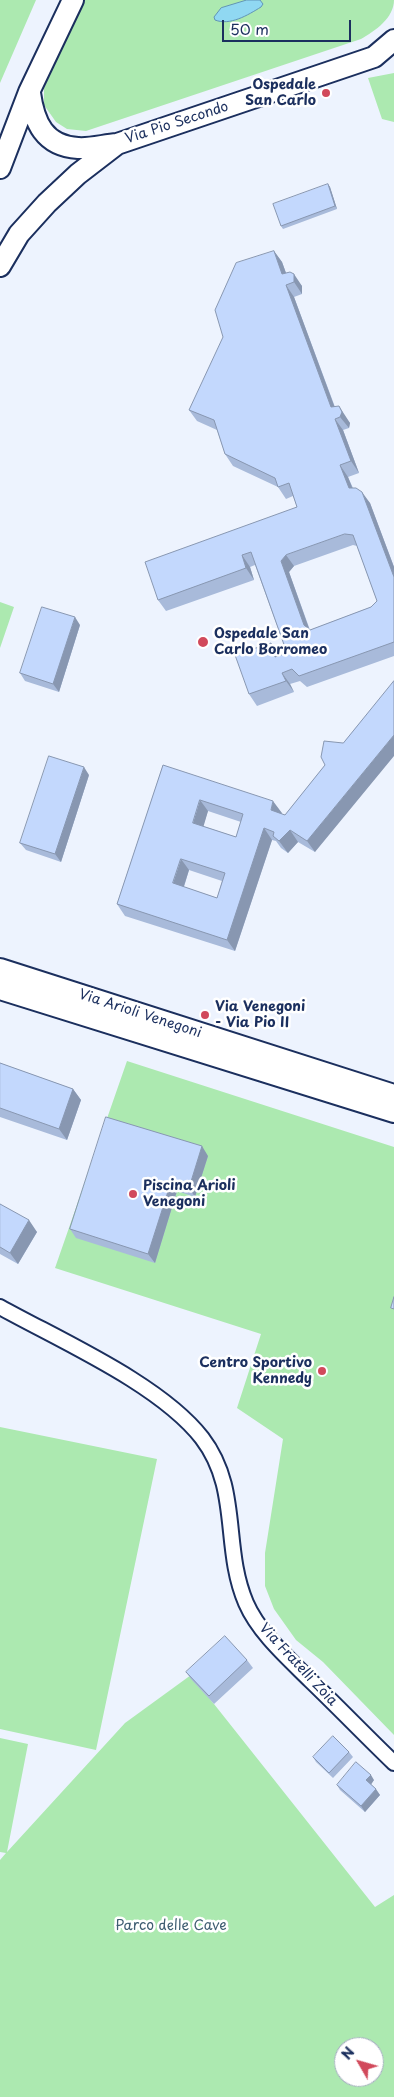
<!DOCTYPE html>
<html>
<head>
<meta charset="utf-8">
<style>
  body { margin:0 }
  #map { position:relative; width:394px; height:2097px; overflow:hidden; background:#edf3fe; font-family:"Playpen Sans",sans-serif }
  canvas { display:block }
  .north { position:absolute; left:334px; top:2037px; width:50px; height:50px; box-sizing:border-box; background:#fff; border:1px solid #a4acbf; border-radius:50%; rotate:308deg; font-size:14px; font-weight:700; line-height:20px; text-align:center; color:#1b2f5e }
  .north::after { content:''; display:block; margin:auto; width:18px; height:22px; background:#d1495b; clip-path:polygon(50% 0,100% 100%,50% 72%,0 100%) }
  .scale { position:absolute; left:222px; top:20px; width:129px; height:22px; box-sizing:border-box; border:2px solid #1b2f5e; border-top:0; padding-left:6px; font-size:15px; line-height:18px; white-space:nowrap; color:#1b2f5e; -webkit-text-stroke:4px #fff; paint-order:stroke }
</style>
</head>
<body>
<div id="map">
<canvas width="394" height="2097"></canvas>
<div class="north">N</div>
<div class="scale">50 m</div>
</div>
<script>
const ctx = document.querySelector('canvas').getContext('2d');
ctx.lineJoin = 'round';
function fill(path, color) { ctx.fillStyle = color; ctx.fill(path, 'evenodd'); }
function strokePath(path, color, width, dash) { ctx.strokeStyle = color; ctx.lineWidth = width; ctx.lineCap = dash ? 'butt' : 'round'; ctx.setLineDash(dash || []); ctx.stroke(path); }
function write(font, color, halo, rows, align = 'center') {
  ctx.font = font + ' "Playpen Sans",sans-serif'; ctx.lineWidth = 5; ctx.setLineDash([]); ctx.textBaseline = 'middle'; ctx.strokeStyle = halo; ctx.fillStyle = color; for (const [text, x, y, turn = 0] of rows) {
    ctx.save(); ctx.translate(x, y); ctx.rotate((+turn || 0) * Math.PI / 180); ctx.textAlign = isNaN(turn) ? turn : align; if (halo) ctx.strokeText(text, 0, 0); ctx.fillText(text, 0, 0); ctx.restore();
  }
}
fill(new Path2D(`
  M0 0H36L0 83Z
  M84 0H394C394 18 375 31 361 39L86 131 67 129 56 122 44 105V88Z
  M394 73V122L382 119 368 78Z
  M0 602 14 607 0 648Z
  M127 1061 394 1147V1735L323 1662 296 1640 274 1609 265 1586V1553L283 1439 237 1408 261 1334 55 1268Z
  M0 1427 157 1459 96 1750 0 1729Z
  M191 1675 192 1679 214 1704 375 1907 394 1895V2097H0V1860L6 1853 0 1852V1738L28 1744 7 1852 125 1723ZM344 2047H374V2077H344Z`), '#ace9b0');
const water = new Path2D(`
  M247 0H260L263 4 261 7C248 15 230 26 215 20L214 17 221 8Z`);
fill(water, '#90d8f2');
strokePath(water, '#6194b7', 1);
const street = new Path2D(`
  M0 1307C61 1341 160 1384 202 1438 241 1489 222 1547 246 1603 259 1633 288 1658 311 1681 339 1708 366 1736 394 1763`);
const secondary = new Path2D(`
  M30 93C34 122 44 146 78 148 90 149 104 145 117 144
  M0 168 29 92 73 0
  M0 266 19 234 47 203 78 174 117 144 374 57 394 40
  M0 969 394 1095
  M0 989 394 1112`);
strokePath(street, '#1b2f5e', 18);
strokePath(secondary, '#1b2f5e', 24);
strokePath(street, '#fff', 14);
strokePath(secondary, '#fff', 20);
fill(new Path2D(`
  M328 184 330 187 337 209 283 229 281 226Z
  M274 251 282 262 286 273 302 286V294L294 297 335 407 350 423 349 428 343 430 359 473 348 477 353 488 370 503 394 567V656L307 687 300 681 290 684 294 692 257 706 249 694 279 655V656L287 653 255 565 250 567 254 580 166 611 158 600 297 507 293 496 286 499 278 487 233 466 225 454 217 430 197 421 189 410ZM353 545 357 546 377 601 371 607 310 630 289 572 294 566Z
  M80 625 59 692 25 681 20 673Z
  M343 743 315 852 298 842 288 853 281 848 276 841 272 840 235 951 125 916 117 904 163 765 285 815ZM208 811 241 822 236 837 203 826ZM189 870 222 881 217 898 184 887Z
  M89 775 61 862 26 850 20 843Z
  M0 1063 73 1089 81 1100 67 1140 0 1117Z
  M208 1156 195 1197 177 1191 155 1263 76 1238 70 1229Z
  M0 1204 37 1232 18 1264 0 1254Z
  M247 1660 253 1668 214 1704 191 1679 186 1672Z
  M349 1752 353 1757 333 1778 316 1762 313 1757Z
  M374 1780 371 1784 380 1795 365 1812 340 1790 337 1785Z`), '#a8bada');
fill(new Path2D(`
  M328 184 330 187 337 209 335 206Z
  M274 251 282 262 290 284 282 274Z
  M294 274 302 286V294L294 282Z
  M286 285 294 297 339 419 331 407Z
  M339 406 350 423 349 428 340 417Z
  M335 419 343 430 359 473 351 461Z
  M340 465 348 477 357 500 349 488Z
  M362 492 370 503 394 567V577Z
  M242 555 250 567 254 580 246 568Z
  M286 555 294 566 289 572 312 637 304 625 281 561Z
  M75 617 80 625 59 692 53 684Z
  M271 643 279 655 283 669 275 657Z
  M282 673 290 684 294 692 286 681Z
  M394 735V756L315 852 307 841Z
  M84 767 89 775 61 862 55 854Z
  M200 800 208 811 201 835 193 823Z
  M273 801 282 813 279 822 271 810Z
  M264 828 272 840 235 951 227 940Z
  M290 830 298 842 288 853 279 841Z
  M181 859 189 870 181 895 173 883Z
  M73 1089 81 1100 67 1140 59 1129Z
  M202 1146 208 1156 195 1197 189 1188Z
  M171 1182 177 1191 155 1263 148 1254Z
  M29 1220 37 1232 18 1264 10 1253Z
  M371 1775 374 1780 370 1786 366 1780Z
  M376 1789 380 1795 365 1812 361 1806Z`), '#8897b1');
const building = new Path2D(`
  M328 184 335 206 281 226 273 204Z
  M274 251 282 274 290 272 294 274V282L286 285 331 407 339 406 342 412 340 417 335 419 351 461 340 465 349 488H356L362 492 394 577V642L299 676 292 669 282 673 286 681 249 694 235 655 271 643 275 657 287 653 251 552 242 555 246 568 158 600 145 562 297 507 289 483 278 487 275 478 225 454 214 420 189 410 223 337 215 310 236 263ZM345 534 353 535 377 601 371 607 310 630 304 625 281 561 286 555Z
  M42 607 75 617 53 684 20 673Z
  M394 681V735L307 841 290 830 279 841 273 836 274 832 264 828 227 940 117 904 163 765 273 801 271 810 285 815 325 765 321 757 324 741 343 743ZM200 800 243 814 236 837 193 823ZM181 859 225 873 217 898 173 883Z
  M49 756 84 767 55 854 20 843Z
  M0 1063 73 1089 59 1129 0 1108Z
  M106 1117 202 1146 189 1188 171 1182 148 1254 70 1229Z
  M0 1204 29 1220 10 1253 0 1247Z
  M394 1297V1309L391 1308Z
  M225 1636 247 1660 209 1696 186 1672Z
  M333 1736 349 1752 329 1773 313 1757Z
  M356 1762 371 1775 366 1780 376 1789 361 1806 337 1785Z`);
fill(building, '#c3d8fd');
strokePath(building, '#8897b1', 1);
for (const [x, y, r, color] of [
  [326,93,5,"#d1495b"],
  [203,642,6,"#d1495b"],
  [205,1015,5,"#d1495b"],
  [133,1194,5,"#d1495b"],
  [322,1371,5,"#d1495b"]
]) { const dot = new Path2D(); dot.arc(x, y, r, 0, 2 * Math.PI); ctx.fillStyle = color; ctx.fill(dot); strokePath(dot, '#fff', 2); }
write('bold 14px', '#1b2f5e', '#fff', [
  ["Ospedale",316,85,"right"],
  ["San Carlo",316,101,"right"],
  ["Ospedale San",214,634],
  ["Carlo Borromeo",214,650],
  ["Via Venegoni",215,1007],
  ["- Via Pio II",215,1023],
  ["Piscina Arioli",143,1186],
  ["Venegoni",143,1202],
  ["Centro Sportivo",312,1363,"right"],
  ["Kennedy",312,1379,"right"]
], 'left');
write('14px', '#1b2f5e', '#fff', [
  ["Via Pio Secondo",177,123,-18],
  ["Via Arioli Venegoni",140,1014,18],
  ["Via Fratelli Zoia",298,1665,47]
]);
write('14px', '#3f5e72', '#fff', [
  ["Parco delle Cave",171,1926]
]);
</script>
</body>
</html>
